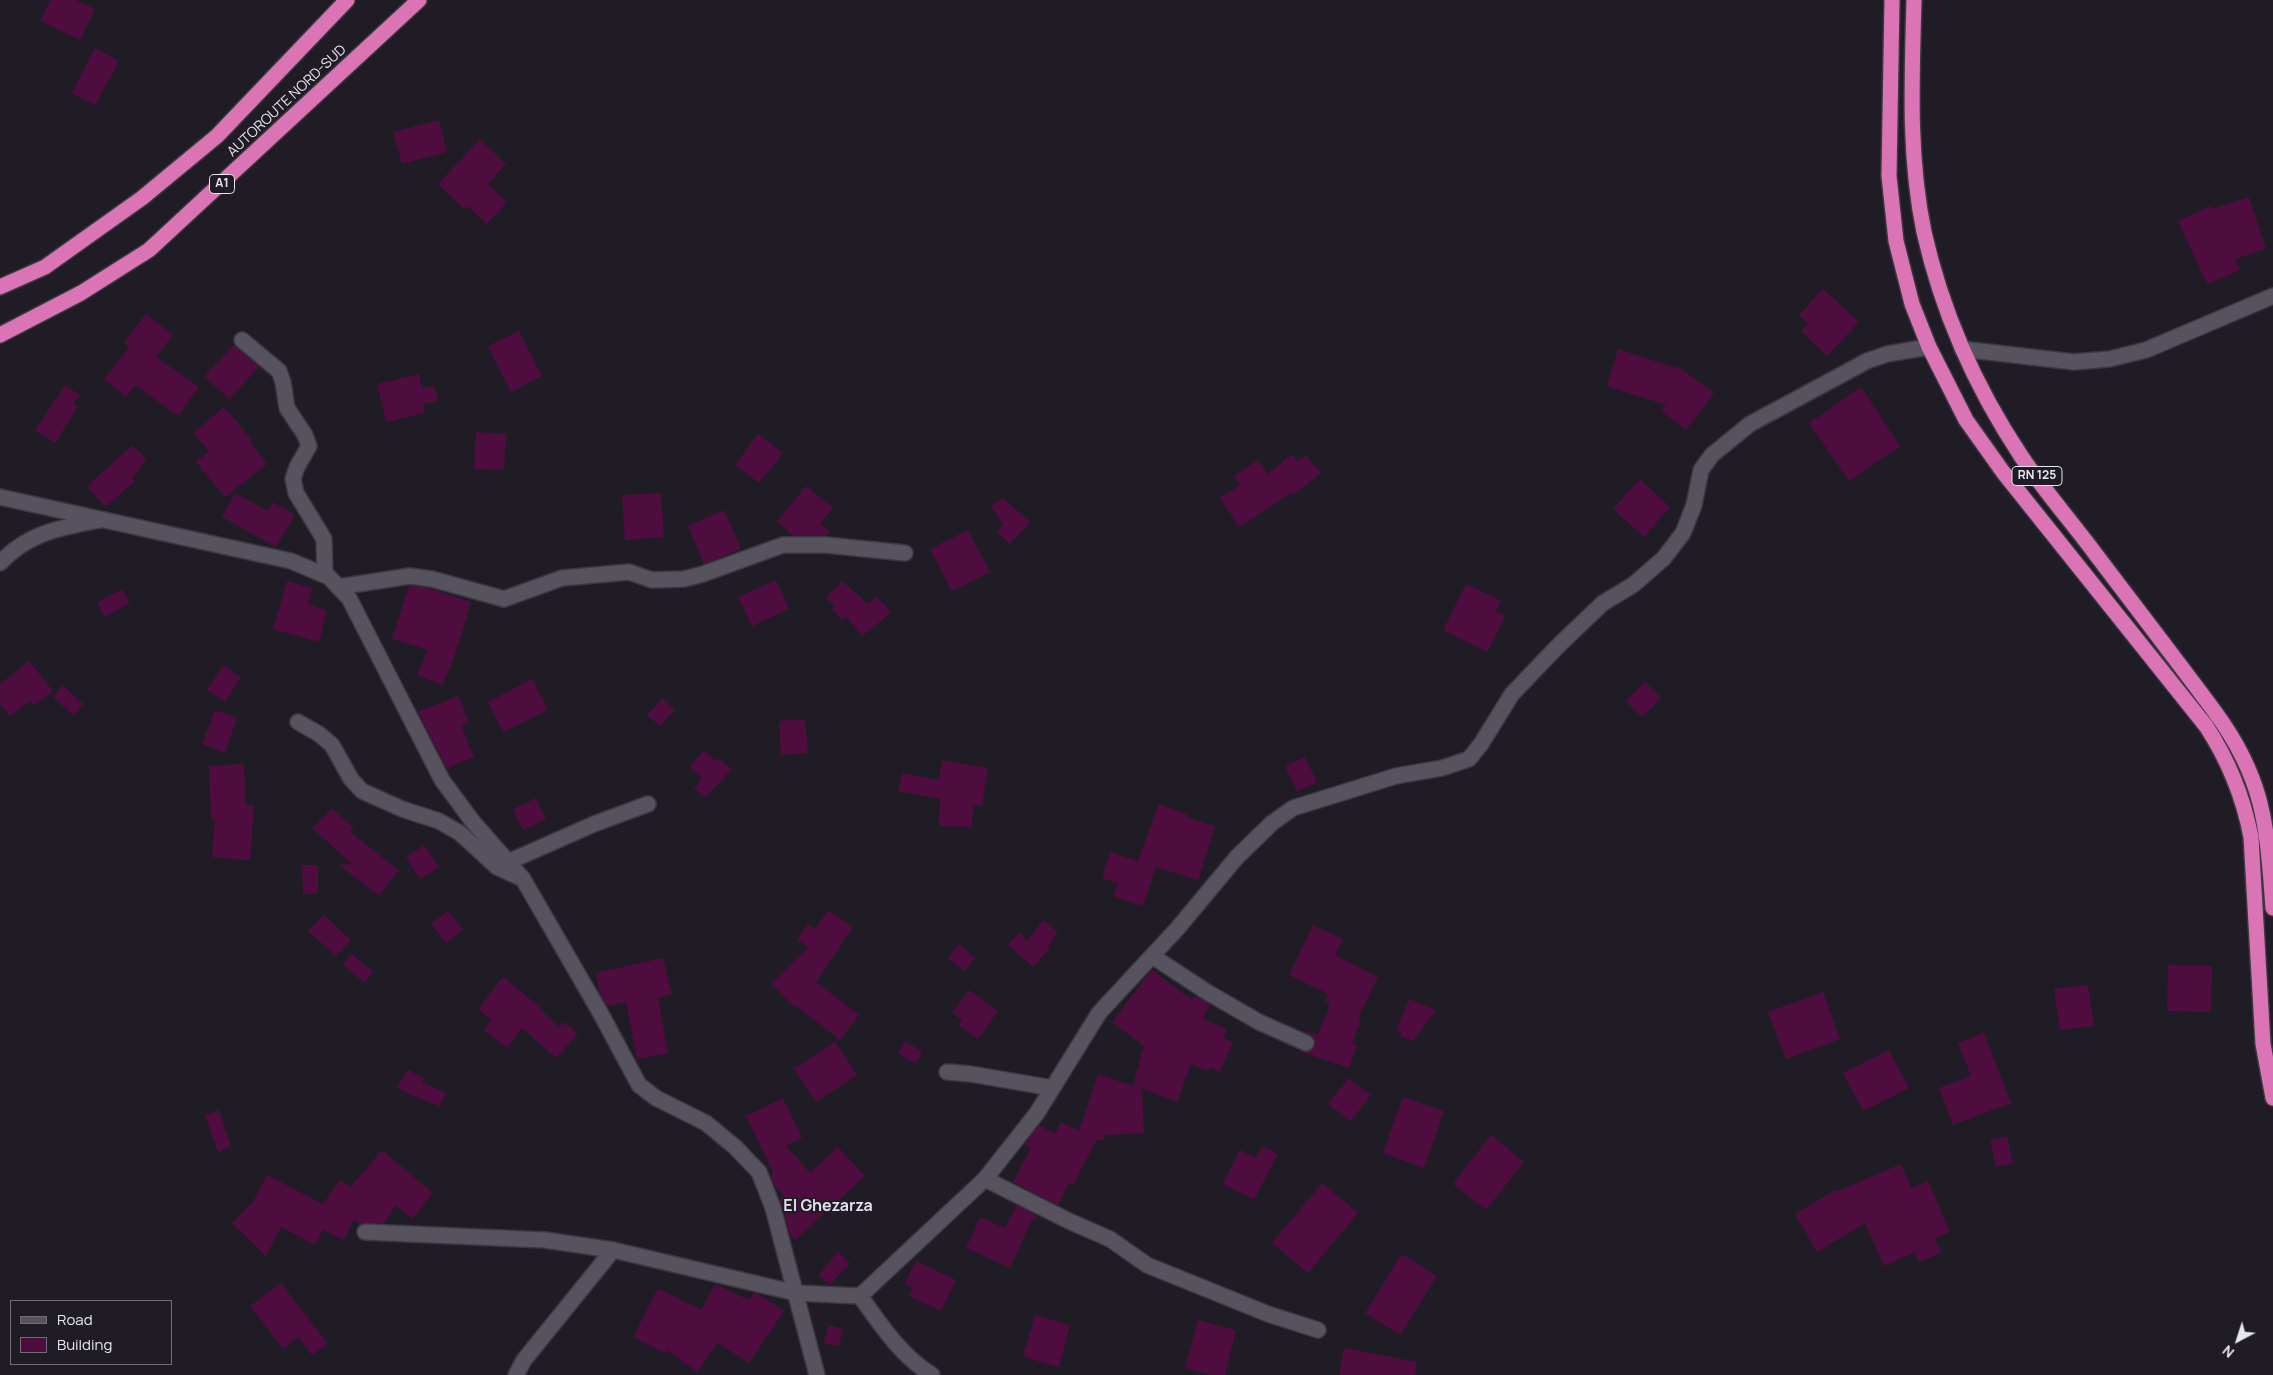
<!DOCTYPE html>
<html>
<head>
<meta charset="utf-8">
<style>
  body { margin:0 }
  #map { position:relative; width:2273px; height:1375px; overflow:hidden; background:#201c26; font-family:Manrope,sans-serif }
  canvas { display:block }
  .legend { position:absolute; left:10px; top:1300px; width:162px; height:65px; box-sizing:border-box; background:#201c26; border:1px solid #706d76; margin:0; padding:6px 9px; list-style:none; font-size:15px; color:#e9e7ee }
  .legend li { display:flex; align-items:center; gap:10px; height:25px }
  .legend b { width:25px; border:1px solid #706d76 }
  .north { position:absolute; left:2213px; top:1315px; width:50px; height:50px; -webkit-text-stroke:4px #201c26; paint-order:stroke; rotate:220deg; font-size:14px; font-weight:700; line-height:20px; text-align:center; color:#e9e7ee }
  .north::after { content:''; display:block; margin:auto; width:18px; height:22px; background:#e9e7ee; clip-path:polygon(50% 0,100% 100%,50% 72%,0 100%) }
</style>
</head>
<body>
<div id="map">
<canvas width="2273" height="1375"></canvas>
<ul class="legend">
<li><b style="height:6px;background:#56525e"></b>Road</li>
<li><b style="height:14px;background:#4e0d3e"></b>Building</li>
</ul>
<div class="north">N</div>
</div>
<script>
const ctx = document.querySelector('canvas').getContext('2d');
ctx.lineJoin = 'round';
function fill(path, color) { ctx.fillStyle = color; ctx.fill(path, 'evenodd'); }
function strokePath(path, color, width, dash) { ctx.strokeStyle = color; ctx.lineWidth = width; ctx.lineCap = dash ? 'butt' : 'round'; ctx.setLineDash(dash || []); ctx.stroke(path); }
function write(font, color, halo, rows, align = 'center') {
  ctx.font = font + ' Manrope,sans-serif'; ctx.lineWidth = 4; ctx.setLineDash([]); ctx.textBaseline = 'middle'; ctx.strokeStyle = halo; ctx.fillStyle = color; for (const [text, x, y, turn = 0] of rows) {
    ctx.save(); ctx.translate(x, y); ctx.rotate((+turn || 0) * Math.PI / 180); ctx.textAlign = isNaN(turn) ? turn : align; if (halo) ctx.strokeText(text, 0, 0); ctx.fillText(text, 0, 0); ctx.restore();
  }
}
fill(new Path2D(`
  M51 0H76L95 9 80 40 40 21Z
  M95 48 119 61 95 105 72 93Z
  M439 120 447 152 402 164 393 132Z
  M480 139 506 164 488 184 507 202 487 224 467 206 464 209 438 184Z
  M2249 197 2266 249 2235 259 2240 270 2207 284 2178 221 2211 206 2212 209Z
  M1823 289 1859 322 1827 356 1801 331 1808 323 1799 315Z
  M146 314 173 335 156 357 199 387 178 416 135 385 126 397 104 379 129 347 124 342Z
  M519 331 542 376 511 392 488 346Z
  M234 345 259 367 229 399 204 376Z
  M1618 349 1676 368 1677 366 1714 393 1686 430 1661 411 1666 405 1607 386Z
  M419 374 422 388 434 386 438 401 423 404 425 413 386 422 377 384Z
  M65 385 80 395 73 404 78 407 55 443 35 430Z
  M1861 387 1900 446 1849 481 1809 423Z
  M224 407 252 440 250 442 267 464 225 497 196 462 209 451 193 433Z
  M476 432 506 434 504 470 474 469Z
  M758 434 783 453 759 483 735 465Z
  M133 445 146 460 132 479 135 481 105 507 87 486Z
  M1292 454 1298 461 1306 455 1321 473 1293 495 1291 493 1239 527 1220 498 1240 485 1234 476 1258 460 1268 474Z
  M1640 479 1670 507 1644 537 1613 509Z
  M806 486 833 508 820 524 830 531 827 536H794L777 522Z
  M235 493 268 511 273 502 295 515 276 547 222 517Z
  M661 493 664 537 625 540 622 495Z
  M1003 498 1030 522 1010 544 997 532 1003 525 991 506Z
  M724 510 741 549 704 564 688 526Z
  M968 530 990 572 952 591 930 549Z
  M776 580 789 609 752 626 738 597Z
  M287 581 312 588 308 604 327 610 319 642 273 629Z
  M842 581 868 604 877 597 891 613 862 636 846 616 843 620 832 610 835 606 826 598Z
  M1466 584 1501 601 1496 612 1505 616 1487 652 1443 630Z
  M409 586 425 587 471 602 454 658 442 685 417 675 428 650 392 639Z
  M122 589 130 603 105 617 97 603Z
  M29 661 53 691 34 706 30 701 10 716 0 704V684Z
  M223 665 241 677 225 702 207 690Z
  M532 679 548 710 503 732 488 702Z
  M1645 682 1661 698 1642 717 1626 701Z
  M63 685 83 704 73 715 53 697Z
  M458 696 469 722 461 725 474 757 447 768 418 712Z
  M662 698 675 709 660 726 647 715Z
  M215 710 237 718 225 753 202 744Z
  M805 719 808 753 781 755 779 721Z
  M704 750 716 761 719 759 732 769 705 798 694 788 702 778 690 767Z
  M1305 757 1317 782 1297 792 1285 766Z
  M942 760 988 768 982 806 973 805 972 827 939 826 940 799 898 791 902 773 939 780Z
  M244 764 246 806 254 805 250 860 212 857 215 819 211 820 209 766Z
  M536 798 546 819 523 830 513 809Z
  M1159 804 1187 814 1186 817 1215 826 1198 880 1156 867 1143 906 1113 896 1118 883 1102 878 1110 852 1138 861Z
  M332 808 354 828 350 832 399 870 379 896 339 865 352 864 312 828Z
  M424 845 439 867 420 879 406 857Z
  M302 865H318V894H303Z
  M828 910 853 927 816 982 859 1015 840 1040 795 1005 794 1007 771 984 808 947 797 940 808 924 815 929Z
  M448 911 463 930 446 943 431 924Z
  M324 915 351 940 336 956 308 931Z
  M1043 920 1058 932 1048 946 1050 948 1033 967 1008 945 1019 933 1027 941Z
  M1313 925 1343 939 1335 955 1378 977 1358 1018 1361 1019 1352 1044 1357 1046 1349 1068 1299 1051 1307 1052 1314 1047V1038L1306 1033V1031L1318 1035 1330 1004 1325 1001 1328 994 1289 975Z
  M959 944 975 958 964 971 948 958Z
  M352 954 373 972 364 983 343 964Z
  M663 958 672 994 658 998 668 1053 637 1059 626 1002 607 1006 600 994 596 973Z
  M2168 965 2212 966 2211 1012 2167 1011Z
  M1152 970 1192 1000 1194 996 1210 1004 1203 1019 1227 1029 1223 1038 1233 1042 1220 1072 1210 1067 1208 1071 1191 1064 1177 1102 1133 1085 1144 1046 1112 1022Z
  M503 977 540 1007 539 1008 559 1027 564 1022 578 1034 556 1058 522 1028 507 1048 484 1030 492 1020 478 1009Z
  M2088 985 2094 1026 2060 1030 2054 989Z
  M969 990 998 1011 978 1039 958 1025 962 1020 952 1013Z
  M1823 992 1840 1039 1786 1059 1768 1012Z
  M1409 999 1436 1010 1413 1041 1400 1036 1402 1033 1396 1030Z
  M1984 1033 2011 1103 1953 1125 1939 1088 1971 1076 1958 1043Z
  M905 1041 922 1052 916 1064 898 1053Z
  M835 1042 857 1075 816 1102 794 1069Z
  M1889 1050 1909 1088 1863 1111 1843 1073Z
  M408 1069 424 1079 421 1082 446 1093 440 1106 413 1096 397 1087Z
  M1098 1074 1142 1089 1144 1133 1106 1135 1102 1141 1097 1139 1073 1185 1069 1183 1058 1205 1013 1182 1031 1148 1024 1145 1039 1125 1055 1134 1061 1122 1079 1131Z
  M1348 1078 1371 1095 1351 1121 1328 1104Z
  M1403 1097 1444 1111 1424 1168 1383 1153Z
  M783 1098 802 1138 786 1146 810 1173 838 1147 865 1176 795 1240 790 1234 780 1200 784 1196 774 1185 770 1175 773 1172 746 1116Z
  M219 1110 231 1147 218 1152 205 1115Z
  M1491 1135 1524 1162 1486 1210 1453 1184Z
  M2007 1136 2013 1163 1996 1167 1990 1140Z
  M1262 1146 1278 1154 1254 1200 1223 1184 1240 1150 1256 1158Z
  M382 1150 433 1193 412 1219 396 1205 384 1223 360 1224 354 1219 344 1240 323 1230 315 1245 281 1227 266 1256 232 1223 253 1202 267 1175 323 1204 340 1180 351 1187Z
  M1901 1164 1911 1188 1928 1181 1950 1232 1935 1238 1941 1253 1919 1262 1915 1252 1884 1266 1865 1223 1817 1252 1795 1214 1837 1189 1838 1191Z
  M1322 1183 1358 1213 1308 1273 1272 1243Z
  M1017 1205 1037 1216 1035 1221 1032 1219 1010 1268 966 1248 980 1217 1005 1228Z
  M838 1252 850 1263 830 1285 818 1275Z
  M1402 1254 1437 1276 1400 1335 1365 1313Z
  M916 1261 956 1280 941 1311 909 1296 913 1288 905 1284Z
  M281 1283 328 1344 312 1355 298 1337 283 1349 250 1306Z
  M715 1284 749 1300 754 1293H757L784 1311 749 1363 718 1343 697 1372 667 1350 665 1353 633 1337 658 1288 701 1310Z
  M1035 1315 1070 1325 1059 1367 1023 1357Z
  M1198 1320 1236 1330 1225 1375H1211L1185 1368Z
  M829 1325 843 1329 839 1346 824 1343Z
  M1344 1348 1417 1362 1415 1375H1339Z`), '#4e0d3e');
const street = new Path2D(`
  M242 340 279 371 283 382 287 408 305 435 309 446 297 467 293 479 296 493 324 539 325 575
  M1962 349 2074 362 2109 359 2146 350 2273 296
  M0 563C29 532 60 528 100 520
  M338 587 410 576 432 579 504 599 562 578 629 572 652 580 684 579 703 574 783 545H826L905 553
  M298 722 319 734 332 745 351 779 362 791 402 809 439 821 460 833 497 867 523 879
  M508 862 594 824 648 804
  M1152 956 1207 992 1259 1022 1306 1043
  M947 1072 971 1074 1052 1088
  M985 1179 1071 1222 1110 1239 1147 1265 1268 1314 1318 1330
  M365 1232 545 1240 613 1250 796 1293 860 1296 985 1179 1037 1113 1099 1013 1177 929 1237 857 1272 823 1293 808 1396 776 1442 768 1469 759 1481 744 1512 694 1559 645 1603 603 1633 585 1664 558 1683 533 1694 505 1701 470 1712 455 1750 424 1867 361 1887 354 1929 347
  M860 1296C881 1325 901 1356 932 1375
  M516 1375 524 1360 613 1250`);
const secondary = new Path2D(`
  M0 497 291 561 329 577 349 598 442 780 473 822 523 879 601 1014 639 1085 656 1098 706 1123 735 1147 759 1172 773 1208 817 1375`);
const highway = new Path2D(`
  M1892 0 1889 176 1896 241 1912 304 1929 347 1966 420 2003 472 2206 726C2229 761 2243 796 2251 837L2263 1044 2273 1098
  M1914 0C1912 78 1908 155 1924 232 1942 312 1976 388 2021 456 2043 489 2070 520 2094 552 2134 605 2175 658 2215 712 2265 780 2267 827 2273 908
  M0 287 45 267 142 198 217 136 347 0
  M0 335 81 293 149 250 419 0`);
strokePath(street, '#3b3840', 18);
strokePath(secondary, '#3b3840', 18);
strokePath(highway, '#3b3840', 18);
strokePath(street, '#56525e', 15);
strokePath(secondary, '#56525e', 15);
strokePath(highway, '#da74b4', 15);
for (const [x, y, w] of [
  [222,184,25],
  [2037,476,50]
]) { const box = new Path2D(); box.roundRect(x - w / 2, y - 9.5, w, 19, 4); ctx.fillStyle = '#201c26'; ctx.fill(box); strokePath(box, '#e9e7ee', 1); }
write('bold 12px', '#e9e7ee', null, [
  ["A1",222,184],
  ["RN 125",2037,476]
]);
write('14px', '#e9e7ee', '#201c26', [
  ["AUTOROUTE NORD-SUD",287,101,-43]
]);
write('bold 16px', '#e4deed', '#201c26', [
  ["El Ghezarza",828,1207]
]);
</script>
</body>
</html>
